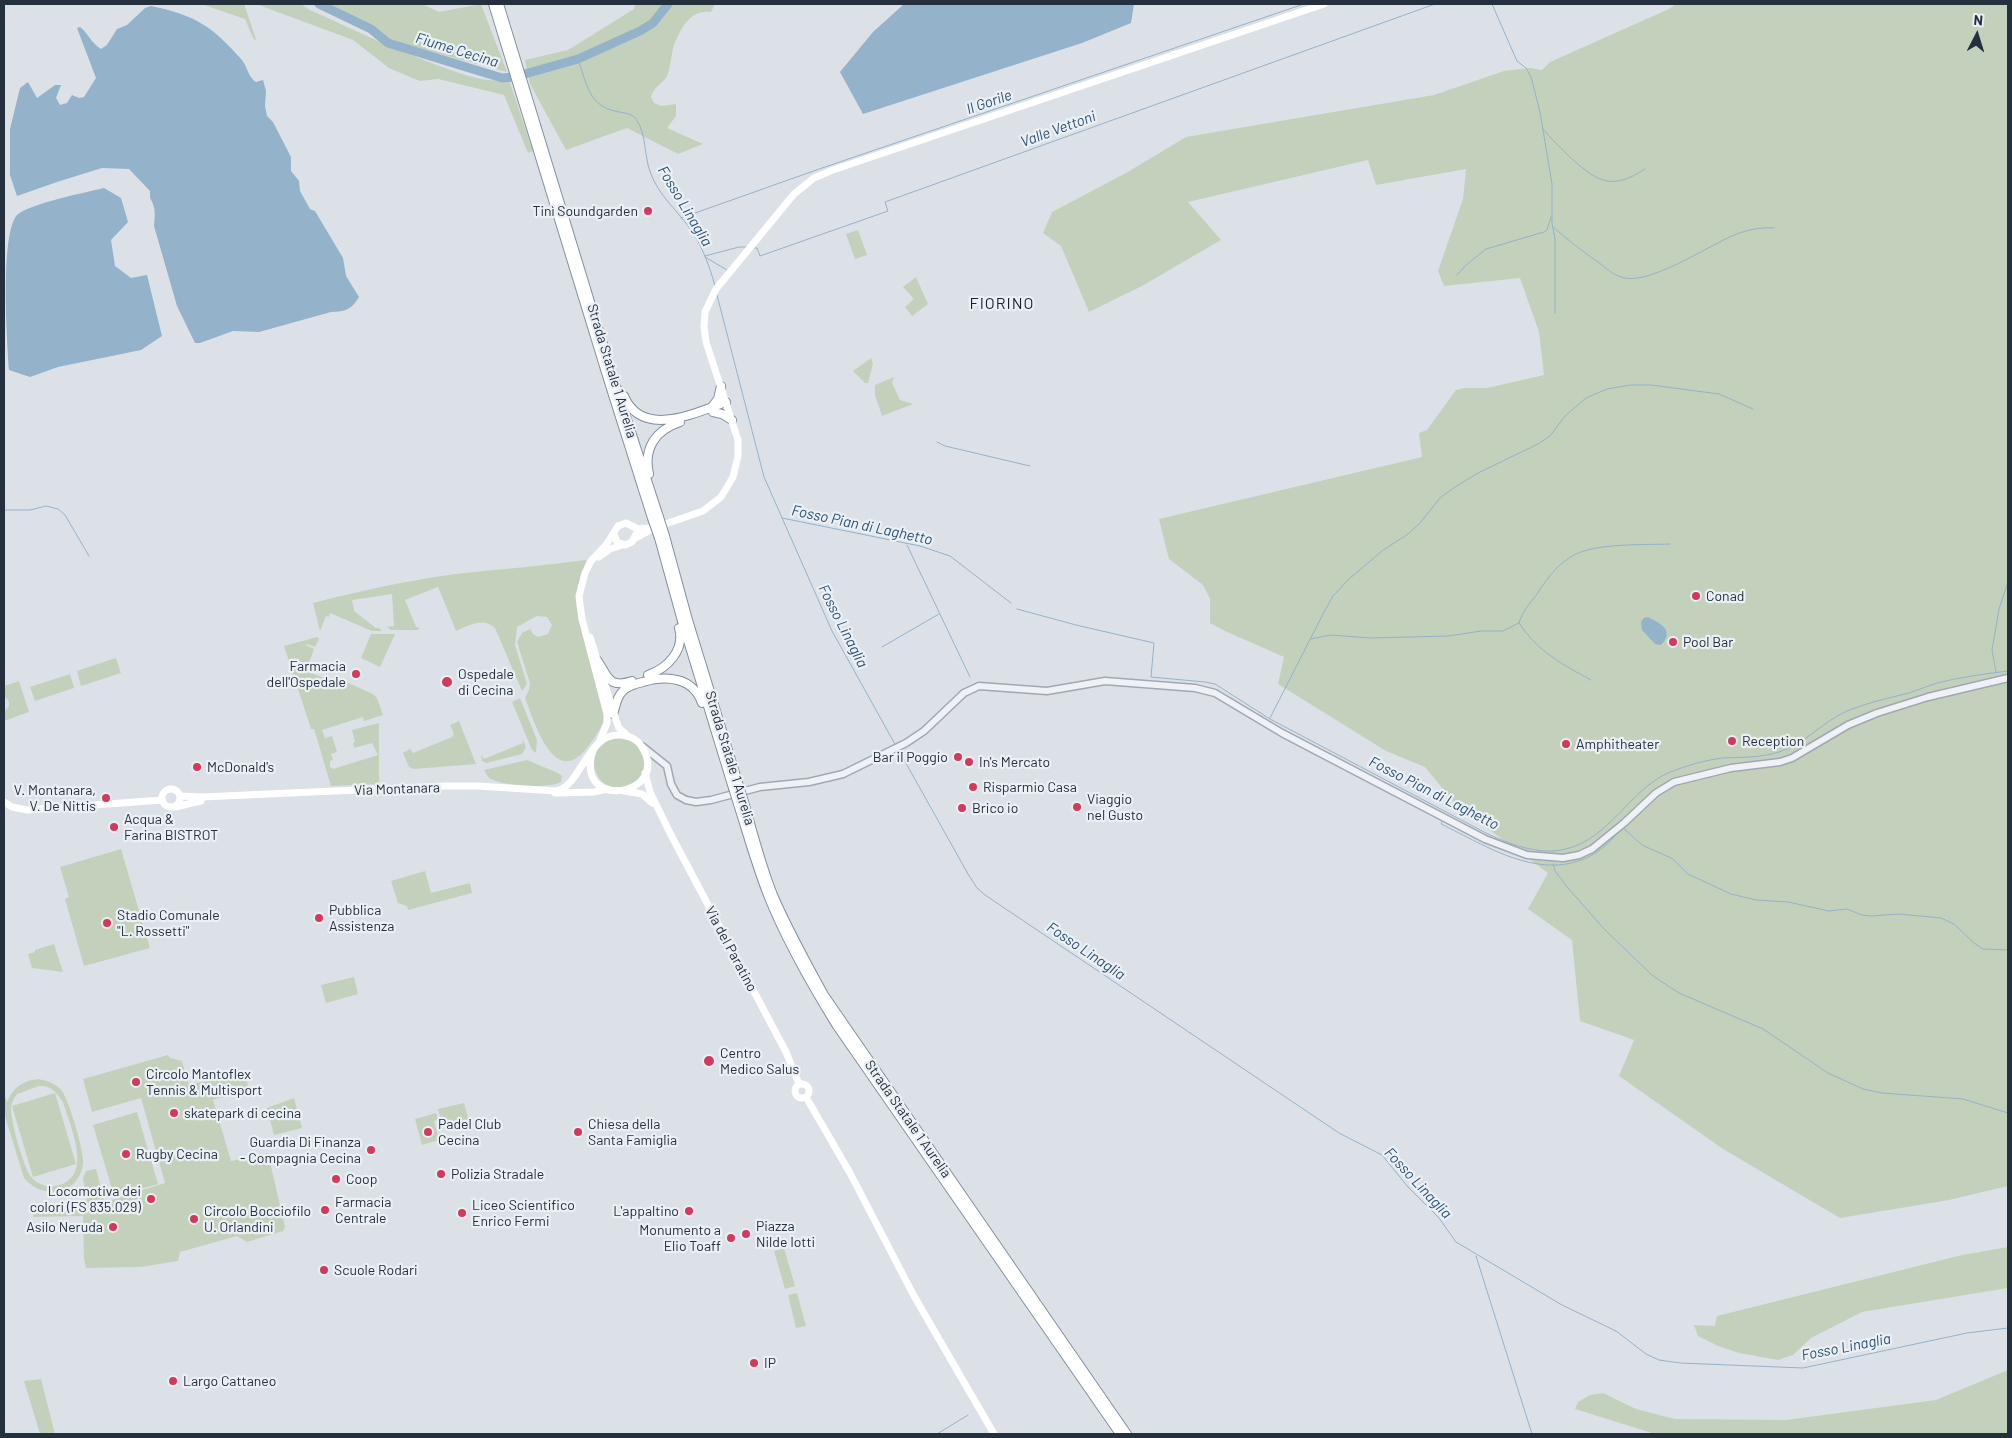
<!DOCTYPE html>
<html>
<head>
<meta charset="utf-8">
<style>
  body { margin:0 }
  #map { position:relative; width:2012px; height:1438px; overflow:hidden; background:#dce1e7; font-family:Barlow,sans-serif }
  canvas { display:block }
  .frame { position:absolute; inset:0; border:5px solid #25303e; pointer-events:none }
  .north { position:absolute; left:1952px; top:10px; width:50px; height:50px; -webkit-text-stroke:4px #ebf0f5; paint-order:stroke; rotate:5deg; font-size:14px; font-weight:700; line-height:20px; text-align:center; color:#25303e }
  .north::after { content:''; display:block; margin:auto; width:18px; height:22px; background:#25303e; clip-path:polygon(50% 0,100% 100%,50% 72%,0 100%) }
</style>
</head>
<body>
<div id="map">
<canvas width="2012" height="1438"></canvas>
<div class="frame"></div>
<div class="north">N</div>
</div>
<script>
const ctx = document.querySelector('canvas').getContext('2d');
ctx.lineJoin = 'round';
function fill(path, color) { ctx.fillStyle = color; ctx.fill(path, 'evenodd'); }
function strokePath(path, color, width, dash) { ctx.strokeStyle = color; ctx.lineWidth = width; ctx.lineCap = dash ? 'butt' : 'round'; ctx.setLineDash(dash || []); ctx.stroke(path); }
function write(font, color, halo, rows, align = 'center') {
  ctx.font = font + ' Barlow,sans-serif'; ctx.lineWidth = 4.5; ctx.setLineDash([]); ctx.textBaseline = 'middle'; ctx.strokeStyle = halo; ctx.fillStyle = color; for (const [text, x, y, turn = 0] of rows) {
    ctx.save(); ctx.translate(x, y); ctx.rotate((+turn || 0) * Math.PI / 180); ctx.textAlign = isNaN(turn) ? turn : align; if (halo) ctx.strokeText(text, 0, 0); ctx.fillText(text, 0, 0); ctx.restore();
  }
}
fill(new Path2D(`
  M201 4H244L256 39 254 40 245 19Z
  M256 4H301L310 10C352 29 392 48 434 64 457 72 484 84 509 80L533 151 528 153 504 95 438 79 420 81 405 75 389 68 353 40Z
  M326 4H422L439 12 481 4 507 72 391 41Z
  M635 4H715L711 12C690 9 681 28 674 45 671 55 671 66 667 76 663 84 653 87 651 97L654 103 662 106 676 104V116L667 128 703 144 678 154 627 128 566 150 530 84 525 60 568 50 634 9Z
  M1676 4H2008V1186L1949 1200 1840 1218 1723 1149 1619 1076 1634 1040 1580 1021 1572 940 1528 909 1548 873 1457 806 1425 767 1386 751 1278 684 1284 657 1225 631 1210 623V599L1203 585 1169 559 1159 519 1422 457 1419 433 1427 430 1456 390 1464 388H1487L1544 375 1539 332 1520 278 1444 286 1438 271 1463 199 1466 169 1376 185 1368 160 1188 202 1221 240 1142 286 1089 312 1061 246 1043 233 1052 212 1126 173 1186 137 1434 95 1504 71 1529 68 1542 70 1550 62 1669 9Z
  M858 230 867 255 855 259 846 234Z
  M916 277 928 304 912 316 905 307 914 299 903 287Z
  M871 358 873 364 868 383H865L853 371Z
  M894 377 892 383 900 400 913 404 882 416 875 395V385Z
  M586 560 577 592 576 605 605 714C603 728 595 737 587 748 554 790 534 721 525 698L529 690 530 683 517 642 522 633 530 629 533 634 538 637 548 634 552 625 547 617 537 616 517 627 515 645 527 684 522 691 495 628C483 617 470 625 456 631L438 587 405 600 416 627 419 628 418 630H391L387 627 394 626 392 594 352 600 354 611 376 628H379L382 631H372L330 613 329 617 326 616 320 631 313 603C360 591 408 580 456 574 499 569 543 566 586 560Z
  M371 634H395L380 667 361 658Z
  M317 637 319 639 315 647 307 644 306 645 314 649 306 671 344 686 346 682 373 694 377 698 383 715 364 721 363 717 322 730 325 738 332 736 337 752 331 754 333 760 330 761V767L333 769 378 755 372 743 354 748 353 743 355 742 352 730 379 723V784L331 786 314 729H311L284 646Z
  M116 658 121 673 81 686 77 671Z
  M70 674 74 688 35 701 30 687Z
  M19 681 29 712 4 721V711L8 708C10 703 9 699 4 697V686Z
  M520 698 537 740 536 753 532 750 512 702Z
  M459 721 476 764 414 769 409 767 403 753 410 749 413 753 452 737 454 734 450 725Z
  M594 763a25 25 0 1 1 50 0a25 25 0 1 1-50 0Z
  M522 738 526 747 522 754 486 763 482 761 481 754 484 759 523 743Z
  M527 760 558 773 562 776 561 782C548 789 503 786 491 779 488 778 486 773 484 770Z
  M121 849 150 948 84 966 65 899 69 897 60 867Z
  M425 871 431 893 470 883 472 893 408 910 407 906 398 903 391 881Z
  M54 944 63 972 32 968 28 954 35 952V950Z
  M354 977 358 994 326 1003 321 985Z
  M168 1055 170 1058 182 1061 189 1085 244 1071 249 1089 213 1100 231 1161 268 1153 285 1227 283 1231 247 1242 237 1236 180 1252 178 1261 141 1267 86 1268 84 1259 83 1216 33 1217V1205L87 1201 83 1178 86 1171 96 1169 104 1200H111L165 1183 141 1098 92 1112 83 1079Z
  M38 1079C47 1081 56 1083 62 1091 69 1100 85 1154 83 1165 77 1196 43 1200 24 1178L4 1113V1093L7 1102C14 1087 22 1081 38 1079ZM39 1086C51 1085 57 1093 63 1102 70 1126 95 1178 56 1186 47 1188 38 1184 32 1178 24 1170 10 1119 11 1108 11 1103 14 1099 17 1094Z
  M55 1093 76 1164 33 1177 12 1106Z
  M294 1098 302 1128 274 1135 267 1108Z
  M464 1103 469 1121 443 1127 438 1109Z
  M137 1112 158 1184 114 1196 93 1125Z
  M436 1113 438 1120 434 1121 439 1140 422 1145 415 1119Z
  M2008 1247V1288L1862 1312 1811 1338 1793 1355 1778 1360 1739 1353 1718 1346 1698 1336 1694 1325 1715 1326 1717 1316 1962 1255Z
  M784 1248 795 1286 785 1289 774 1251Z
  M797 1293 806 1326 796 1328 788 1295Z
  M2008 1370V1434H1655L1575 1409 1578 1402 1590 1395 1603 1393 1636 1409 1675 1419 1786 1420 1936 1400Z
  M41 1379 55 1434H40L24 1381Z`), '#c3d1bc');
fill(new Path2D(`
  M904 4H1134L1131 23 1082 43 863 114 840 72 873 32Z
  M151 6C195 15 212 26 242 60 248 68 248 77 256 82L263 80 266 91 265 106 267 116 273 122 291 157V171L299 181 300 191 310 209 315 211 343 258 346 276 359 297C352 309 345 312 331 312L259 332 233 331 200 343H195L177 306 154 226C155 214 156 208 150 198V191L129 169 102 168 57 182 17 196 10 175V129L20 88 28 82 37 98 55 85H61L56 98 60 105 67 103 72 95 79 98 84 97 96 78 77 28 80 27C88 33 92 44 101 49L107 45 117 29 127 25 145 8Z
  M104 188 121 198 128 222 111 240 115 266 131 278 147 275 162 336 141 350 58 367 30 377 9 370C7 340 0 234 17 215 31 203 84 193 104 188Z
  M1648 617C1659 623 1676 630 1661 645L1655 644 1642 630 1641 622 1644 618Z`), '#94b2c9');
strokePath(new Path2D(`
  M1492 4 1517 61 1526 68 1531 77 1540 112 1552 184V223L1555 239V313
  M578 59C586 82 589 106 615 111 622 113 632 113 636 119 647 134 644 159 651 174 659 196 678 211 691 230 702 246 710 267 715 286
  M1542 128C1551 139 1562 149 1572 159 1599 183 1613 190 1645 169
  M681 218 822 168 1304 4
  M1553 227C1569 241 1585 253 1602 265 1607 269 1614 275 1621 277 1647 287 1708 246 1734 235 1747 230 1760 227 1774 228
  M754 248H757L760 256 888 211 885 202 1435 4
  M705 256 739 247H747
  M705 257 727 270
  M1457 275 1466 265 1486 249 1544 232 1547 230 1551 217
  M717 295 764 477 832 631 896 746
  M937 442 945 446 1030 466
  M4 510H30L46 506 58 509 65 515 89 556
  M782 518 920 546 950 556 1011 603
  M907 545 970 677
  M1017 609 1076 625 1154 643 1151 677 1205 682 1215 684 1270 719 1486 833C1509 844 1540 856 1566 849 1610 838 1630 790 1668 773 1685 766 1705 760 1723 758 1742 757 1760 758 1779 752 1805 744 1822 722 1847 711 1867 703 1888 698 1909 693 1918 690 1928 686 1937 683 1961 677 1984 674 2008 671
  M1519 623C1538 652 1562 664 1591 680
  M1311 639 1330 635 1371 638 1449 636 1481 631H1503L1519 623C1523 609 1531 603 1539 591 1548 577 1559 563 1574 555 1596 543 1644 545 1670 544
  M882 647 939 614
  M1996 672 1992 650 1999 609 2008 582
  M1270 718 1323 614 1333 596 1349 579 1382 551 1408 534 1420 523 1440 498 1455 487 1478 473 1538 444 1550 436 1565 416 1586 398 1607 389 1631 385H1651L1719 394 1753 409
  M898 749 968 874 977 888 985 895 1339 1133 1382 1155 1408 1187 1439 1218 1456 1242 1562 1305 1616 1331 1646 1354 1659 1360 1680 1363 1803 1368 1967 1333 2008 1328
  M1442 822 1441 824C1487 846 1542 884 1594 854 1605 847 1614 837 1623 828L1642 845 1673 859 1688 874 1731 894 1756 900 1788 902 1829 911 1847 909 1862 915 1871 916 1899 914 1941 918 1954 924 1974 943 1983 949 2008 950
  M1553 864 1555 871 1568 888 1605 930 1653 976 1679 993 1763 1029 1828 1073 1863 1089 1882 1093 1963 1099 2008 1113
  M1476 1256 1532 1434
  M937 1434 968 1415`), '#94b2c9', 1);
strokePath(new Path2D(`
  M319 4 371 29 388 43 502 78 514 77 578 59 640 31 653 23 668 4`), '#94b2c9', 9);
const tertiary = new Path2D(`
  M642 746 667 766 671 784 677 795 686 800 696 802 711 800 760 787 809 782 843 774 906 743 924 731 964 693 979 686 1047 691 1105 681 1195 688 1215 693 1282 733 1485 839 1527 855 1563 858 1579 855 1592 849 1624 823 1656 793 1674 782 1731 768 1780 762 1792 758 1848 725 1877 713 1928 697 2008 678`);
const trunk = new Path2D(`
  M493 4 608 379 652 518
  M499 4 613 377 659 517
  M624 396C642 439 695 413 726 402
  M712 407 718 399 721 386
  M713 412 722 414 732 420
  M649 474C643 448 656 430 680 422
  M665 536 688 620 739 786
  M659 538 682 621 733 788
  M597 660C608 676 608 689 632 681
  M648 675C668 668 685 650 679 628
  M613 714C616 706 616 698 622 692 627 686 635 684 643 682 666 675 693 677 702 703
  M744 802C753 833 761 865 773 895 788 930 806 962 824 995L1127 1434
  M738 804C748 835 756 865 768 895 786 941 811 984 837 1026L1120 1434`);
strokePath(tertiary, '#a1a8b1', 9);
strokePath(trunk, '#82909e', 10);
strokePath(tertiary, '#eef1f5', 6);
strokePath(new Path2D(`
  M614 534 617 542 625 545 632 542 636 534
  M634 539 654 528 703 511 721 497 733 477 738 456V440L706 342 704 327 705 312 716 289 794 194 814 178 833 170 1324 4
  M599 557 610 549 622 545
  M590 637 616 720 619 728 628 736
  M600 740 607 723V714L582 619 579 596 585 573 591 561 606 545 618 526 626 523 638 529 651 528
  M645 773 650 792 671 835 786 1052 799 1084
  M162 798a9 9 0 1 1 18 0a9 9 0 1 1-18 0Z
  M624 791 642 794 652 803
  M555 793 594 792 607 789
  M180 796 202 797 446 786H478L556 791C583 786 587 727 626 736 633 737 640 742 643 749 670 796 573 812 593 750
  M4 802 12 807 27 810 162 800
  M175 807 201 801
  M795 1091a7 7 0 1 1 14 0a7 7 0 1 1-14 0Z
  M806 1097 850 1173 914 1296 994 1434`), '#fff', 7);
strokePath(trunk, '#fff', 8);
const trunkBridge = new Path2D(`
  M659 517 665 536
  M652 518 659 538
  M739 786 744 802
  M733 788 738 804`);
strokePath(trunkBridge, '#82909e', 10, []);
strokePath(trunkBridge, '#fff', 8);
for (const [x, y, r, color] of [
  [648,211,5,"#d4385d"],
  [1696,596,5,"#d4385d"],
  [1673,642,5,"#d4385d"],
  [356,674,5,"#d4385d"],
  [447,682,6,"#d4385d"],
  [1732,741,5,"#d4385d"],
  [1566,744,5,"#d4385d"],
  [958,757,5,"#d4385d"],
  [969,762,5,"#d4385d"],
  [197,767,5,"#d4385d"],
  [973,787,5,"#d4385d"],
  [106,798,5,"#d4385d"],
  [1077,807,5,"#d4385d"],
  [962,808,5,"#d4385d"],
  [114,827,5,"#d4385d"],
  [319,918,5,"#d4385d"],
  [107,923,5,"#d4385d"],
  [709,1061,6,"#d4385d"],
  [136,1082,5,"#d4385d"],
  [174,1113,5,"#d4385d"],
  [428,1132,5,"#d4385d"],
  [578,1132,5,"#d4385d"],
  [371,1150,5,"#d4385d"],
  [126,1154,5,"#d4385d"],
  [441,1174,5,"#d4385d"],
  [336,1179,5,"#d4385d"],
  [151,1199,5,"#d4385d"],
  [325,1210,5,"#d4385d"],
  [689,1211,5,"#d4385d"],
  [462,1213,5,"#d4385d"],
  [194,1219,5,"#d4385d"],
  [113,1227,5,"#d4385d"],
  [746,1234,5,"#d4385d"],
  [731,1238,5,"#d4385d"],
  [324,1270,5,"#d4385d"],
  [754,1363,5,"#d4385d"],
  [173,1381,5,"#d4385d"]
]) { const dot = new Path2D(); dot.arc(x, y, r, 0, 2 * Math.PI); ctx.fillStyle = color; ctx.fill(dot); strokePath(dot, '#ebf0f5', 2); }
write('14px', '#25303e', '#ebf0f5', [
  ["Tinì Soundgarden",638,211,"right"],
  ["Conad",1706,596],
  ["Pool Bar",1683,642],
  ["Farmacia",346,666,"right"],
  ["dell'Ospedale",346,682,"right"],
  ["Ospedale",458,674],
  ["di Cecina",458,690],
  ["Reception",1742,741],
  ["Amphitheater",1576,744],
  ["Bar il Poggio",948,757,"right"],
  ["In's Mercato",979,762],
  ["McDonald's",207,767],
  ["Risparmio Casa",983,787],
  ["V. Montanara,",96,790,"right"],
  ["V. De Nittis",96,806,"right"],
  ["Viaggio",1087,799],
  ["nel Gusto",1087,815],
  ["Brico io",972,808],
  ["Acqua &",124,819],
  ["Farina BISTROT",124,835],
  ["Pubblica",329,910],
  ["Assistenza",329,926],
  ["Stadio Comunale",117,915],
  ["\"L. Rossetti\"",117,931],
  ["Centro",720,1053],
  ["Medico Salus",720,1069],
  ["Circolo Mantoflex",146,1074],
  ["Tennis & Multisport",146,1090],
  ["skatepark di cecina",184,1113],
  ["Padel Club",438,1124],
  ["Cecina",438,1140],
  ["Chiesa della",588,1124],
  ["Santa Famiglia",588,1140],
  ["Guardia Di Finanza",361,1142,"right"],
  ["- Compagnia Cecina",361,1158,"right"],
  ["Rugby Cecina",136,1154],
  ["Polizia Stradale",451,1174],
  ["Coop",346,1179],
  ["Locomotiva dei",141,1191,"right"],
  ["colori (FS 835.029)",141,1207,"right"],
  ["Farmacia",335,1202],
  ["Centrale",335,1218],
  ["Liceo Scientifico",472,1205],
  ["Enrico Fermi",472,1221],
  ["Circolo Bocciofilo",204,1211],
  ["U. Orlandini",204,1227],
  ["L'appaltino",679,1211,"right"],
  ["Piazza",756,1226],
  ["Nilde Iotti",756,1242],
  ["Asilo Neruda",103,1227,"right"],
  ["Monumento a",721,1230,"right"],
  ["Elio Toaff",721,1246,"right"],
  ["Scuole Rodari",334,1270],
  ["IP",764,1363],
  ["Largo Cattaneo",183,1381]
], 'left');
write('14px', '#25303e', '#ebf0f5', [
  ["Strada Statale 1 Aurelia",612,371,73],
  ["Strada Statale 1 Aurelia",730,758,73],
  ["Via Montanara",397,789,-2],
  ["Via del Paratino",731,949,62],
  ["Strada Statale 1 Aurelia",908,1119,55]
]);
write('italic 15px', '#2d5273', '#ebf0f5', [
  ["Fiume Cecina",457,50,17],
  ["Il Gorile",989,102,-19],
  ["Valle Vettoni",1058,129,-20],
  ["Fosso Linaglia",685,206,59],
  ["Fosso Pian di Laghetto",862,525,12],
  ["Fosso Linaglia",843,626,63],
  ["Fosso Pian di Laghetto",1434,793,27],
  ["Fosso Linaglia",1086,951,34],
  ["Fosso Linaglia",1418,1183,47],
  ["Fosso Linaglia",1846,1347,-11]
]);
ctx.letterSpacing = '1px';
write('16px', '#17212e', '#ebf0f5', [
  ["FIORINO",1002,304]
]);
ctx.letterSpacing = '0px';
</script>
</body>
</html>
